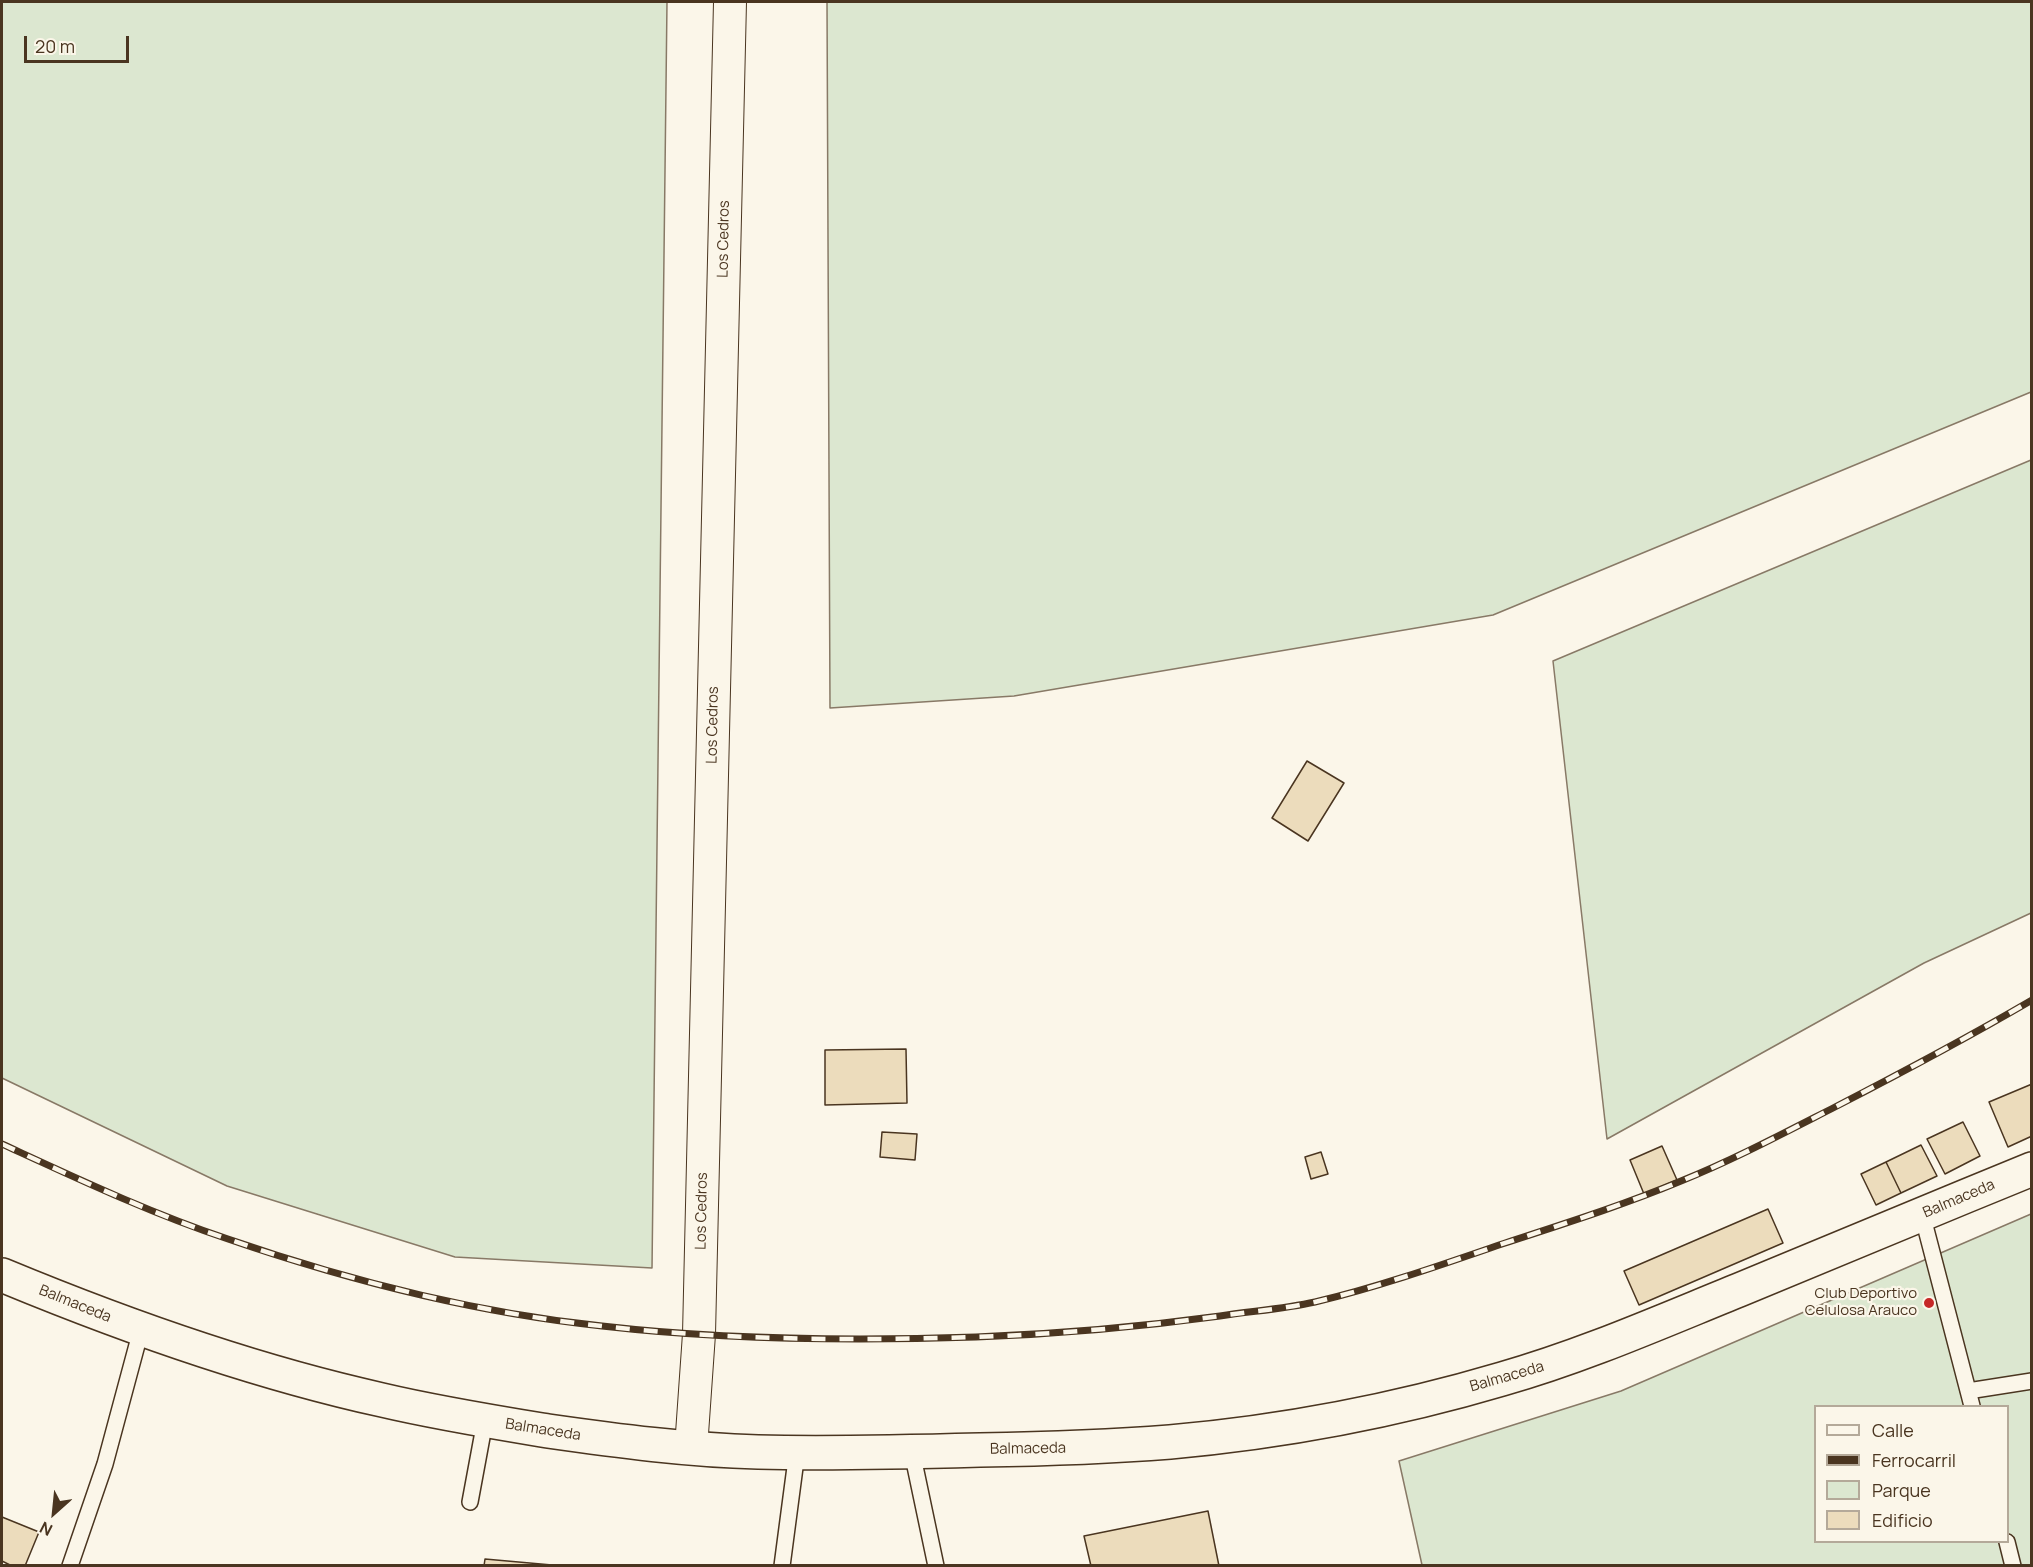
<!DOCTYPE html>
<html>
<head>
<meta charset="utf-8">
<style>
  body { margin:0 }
  #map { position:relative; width:2033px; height:1567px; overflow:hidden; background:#fbf6e9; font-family:Manrope,sans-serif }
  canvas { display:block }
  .frame { position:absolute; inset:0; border:3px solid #4a3520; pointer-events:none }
  .legend { position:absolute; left:1814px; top:1405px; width:195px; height:138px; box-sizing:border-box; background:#fbf6e9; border:2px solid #b4a999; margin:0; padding:8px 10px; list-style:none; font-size:18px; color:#4a3520 }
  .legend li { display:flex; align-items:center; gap:12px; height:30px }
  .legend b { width:30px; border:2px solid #b4a999 }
  .north { position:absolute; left:24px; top:1483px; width:60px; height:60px; -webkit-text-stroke:4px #fbf6e9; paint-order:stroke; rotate:207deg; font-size:16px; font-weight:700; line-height:24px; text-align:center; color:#4a3520 }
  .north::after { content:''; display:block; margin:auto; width:21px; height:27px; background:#4a3520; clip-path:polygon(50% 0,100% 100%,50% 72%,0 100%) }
  .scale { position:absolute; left:24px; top:36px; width:105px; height:27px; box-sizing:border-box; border:3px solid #4a3520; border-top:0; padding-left:8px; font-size:18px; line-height:21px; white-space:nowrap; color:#4a3520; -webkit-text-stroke:4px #fbf6e9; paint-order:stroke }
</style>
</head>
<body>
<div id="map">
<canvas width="2033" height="1567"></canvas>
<div class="frame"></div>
<ul class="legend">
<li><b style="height:8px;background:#fbf6e9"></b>Calle</li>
<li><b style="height:8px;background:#4a3520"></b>Ferrocarril</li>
<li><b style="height:16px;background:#dce7d0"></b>Parque</li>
<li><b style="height:16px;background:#ecdcbc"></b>Edificio</li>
</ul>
<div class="north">N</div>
<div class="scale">20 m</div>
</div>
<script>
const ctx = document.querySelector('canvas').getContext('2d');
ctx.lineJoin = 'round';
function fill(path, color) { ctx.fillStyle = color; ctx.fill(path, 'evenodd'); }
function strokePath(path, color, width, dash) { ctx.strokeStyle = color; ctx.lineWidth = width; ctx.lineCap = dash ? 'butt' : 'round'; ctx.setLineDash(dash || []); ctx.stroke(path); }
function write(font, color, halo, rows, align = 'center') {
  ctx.font = font + ' Manrope,sans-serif'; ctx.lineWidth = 4.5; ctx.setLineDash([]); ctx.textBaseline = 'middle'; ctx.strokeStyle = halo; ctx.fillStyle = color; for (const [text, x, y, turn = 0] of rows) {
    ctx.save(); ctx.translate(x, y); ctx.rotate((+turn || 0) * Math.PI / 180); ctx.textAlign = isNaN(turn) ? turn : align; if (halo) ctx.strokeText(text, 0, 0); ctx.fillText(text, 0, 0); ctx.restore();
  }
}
const green = new Path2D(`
  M2 2H667L652 1268 455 1257 227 1186 2 1078Z
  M827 2H2031V392L1493 615 1014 696 830 708Z
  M2031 460V913L1924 963 1607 1139 1553 661Z
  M2031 1214V1565H1422L1399 1461 1621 1391ZM1816 1406H2008V1542H1816Z`);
fill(green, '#dce7d0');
strokePath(green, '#887966', 1.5);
const building = new Path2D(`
  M1307 761 1344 783 1308 841 1272 818Z
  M906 1049 907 1103 825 1105V1050Z
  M2032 1084V1136L2008 1147 1989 1102Z
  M1963 1122 1980 1156 1945 1174 1927 1139Z
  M882 1132 917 1134 915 1160 880 1157Z
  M1921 1145 1937 1176 1901 1193 1886 1162Z
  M1662 1146 1677 1180 1644 1194 1630 1160Z
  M1321 1152 1328 1174 1311 1179 1305 1157Z
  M1886 1162 1901 1193 1876 1205 1861 1174Z
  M1768 1209 1783 1243 1639 1305 1624 1271Z
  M1208 1511 1219 1566H1091L1084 1536Z
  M2 1517 39 1532 25 1566H12L2 1561Z
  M485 1559 552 1565V1566H484Z`);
fill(building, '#ecdcbc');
strokePath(building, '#4a3520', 1.5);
const service = new Path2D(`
  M1922 1214 1972 1406
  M1968 1391 2032 1381
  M912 1452 936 1566
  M470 1502 485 1421
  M2007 1542 2013 1566
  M70 1566 105 1464 141 1330
  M782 1566 797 1452`);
const minor = new Path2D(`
  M691 1448 699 1334 730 2`);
const tertiary = new Path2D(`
  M2 1275C125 1326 251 1371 382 1400 437 1413 493 1422 548 1431 618 1441 688 1450 758 1452 832 1454 906 1452 980 1450 1044 1449 1107 1447 1170 1442 1282 1432 1394 1411 1502 1379 1583 1356 1660 1322 1739 1290 1836 1250 1934 1209 2032 1169`);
strokePath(service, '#4a3520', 18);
strokePath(minor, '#4a3520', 34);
strokePath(tertiary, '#4a3520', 36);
strokePath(service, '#fbf6e9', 15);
strokePath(minor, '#fbf6e9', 32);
strokePath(tertiary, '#fbf6e9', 33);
const rail = new Path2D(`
  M2 1144C76 1178 150 1213 228 1239 347 1280 477 1313 602 1326 725 1340 852 1341 976 1337 1058 1334 1139 1327 1220 1316 1252 1311 1284 1309 1315 1302 1378 1287 1438 1266 1499 1245 1560 1225 1621 1206 1681 1181 1733 1160 1784 1133 1835 1107 1901 1073 1967 1038 2032 1000`);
strokePath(rail, '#4a3520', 7);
strokePath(rail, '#fbf6e9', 4.5, [14]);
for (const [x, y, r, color] of [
  [1929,1303,6,"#c62828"]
]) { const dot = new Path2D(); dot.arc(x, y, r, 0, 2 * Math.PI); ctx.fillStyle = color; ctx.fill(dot); strokePath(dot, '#fbf6e9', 2); }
write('15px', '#4a3520', '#fbf6e9', [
  ["Los Cedros",724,239,-89],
  ["Los Cedros",713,725,-89],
  ["Balmaceda",1959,1199,-23],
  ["Los Cedros",702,1211,-89],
  ["Balmaceda",75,1304,22],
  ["Balmaceda",1507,1377,-16],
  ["Balmaceda",543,1430,9],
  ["Balmaceda",1028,1449,-1]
]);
write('15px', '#4a3520', '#fbf6e9', [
  ["Club Deportivo",1917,1294],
  ["Celulosa Arauco",1917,1311]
], 'right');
</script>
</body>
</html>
